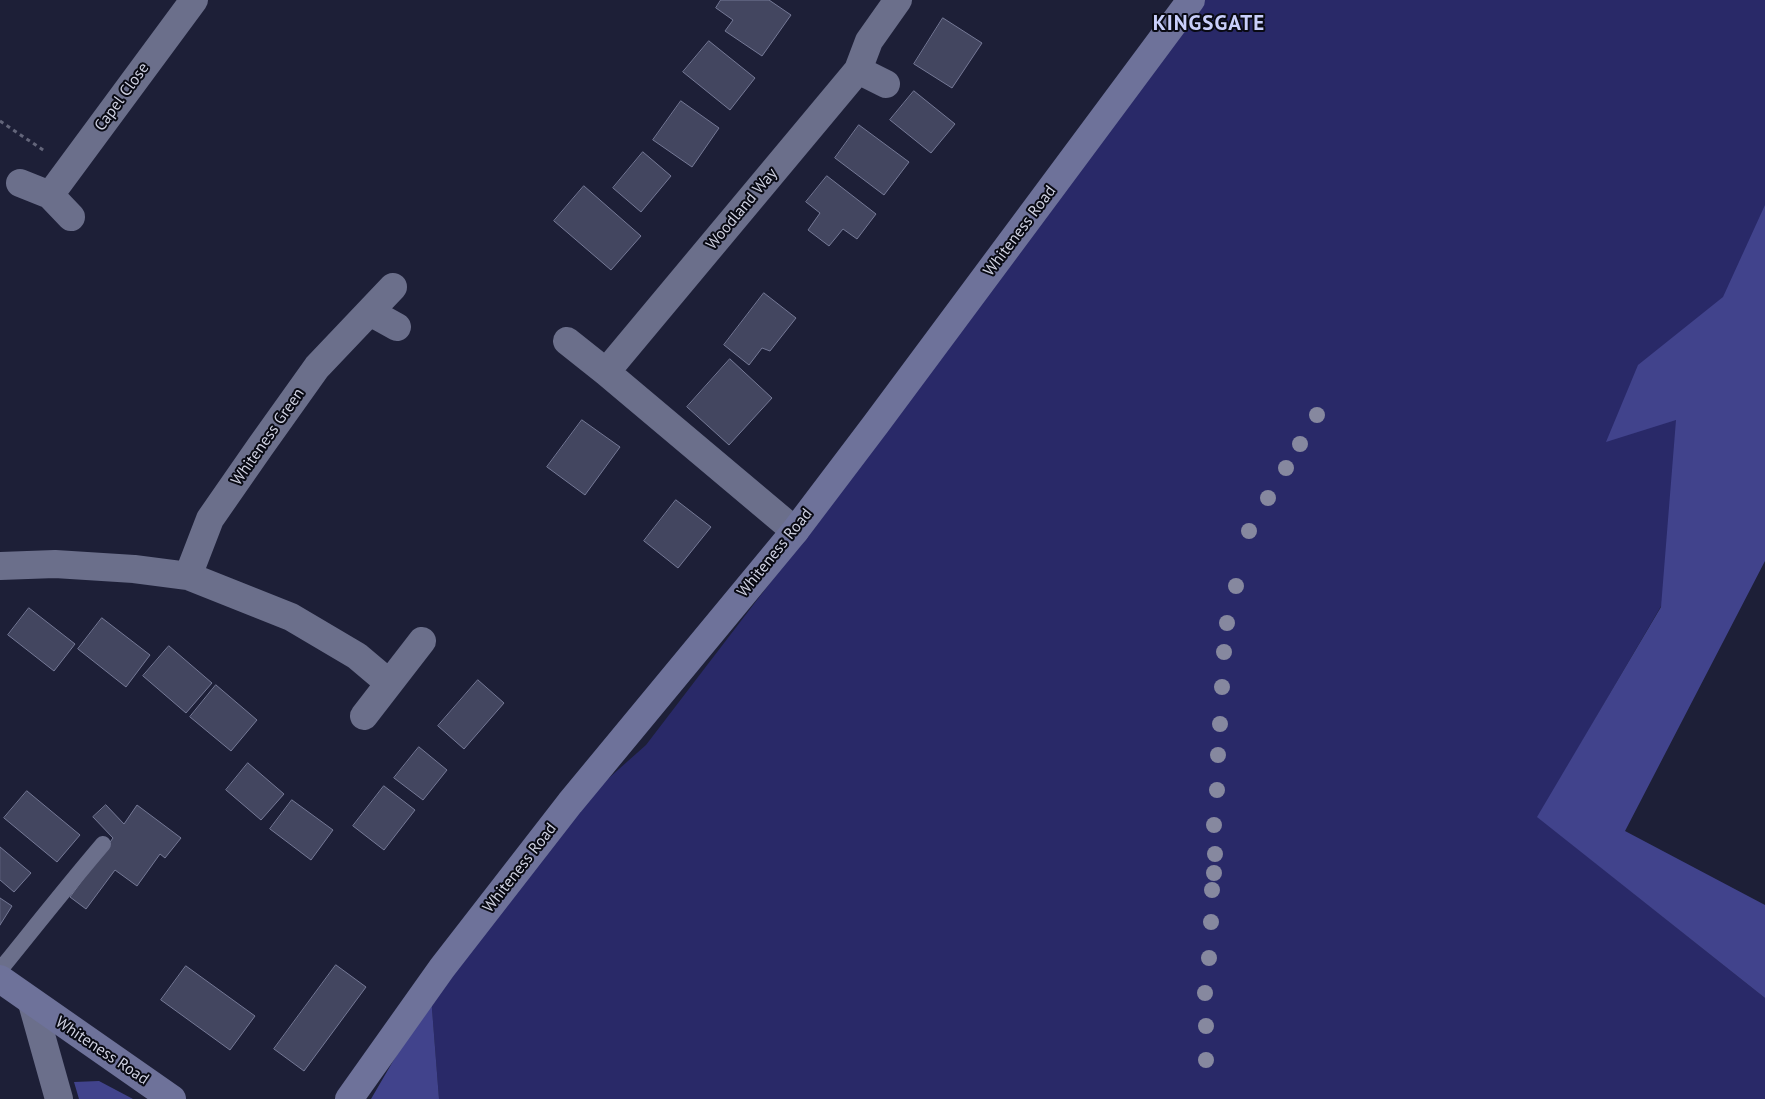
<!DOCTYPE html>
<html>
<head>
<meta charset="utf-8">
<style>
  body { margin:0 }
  canvas { display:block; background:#1d1f37 }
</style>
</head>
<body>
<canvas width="1765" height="1099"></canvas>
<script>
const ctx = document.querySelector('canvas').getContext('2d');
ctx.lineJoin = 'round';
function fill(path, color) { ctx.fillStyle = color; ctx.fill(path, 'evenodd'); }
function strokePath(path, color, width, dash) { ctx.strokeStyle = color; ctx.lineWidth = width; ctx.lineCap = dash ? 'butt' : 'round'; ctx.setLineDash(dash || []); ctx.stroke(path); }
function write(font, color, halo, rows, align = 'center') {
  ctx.font = font + ' "PT Sans",sans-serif'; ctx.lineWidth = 4; ctx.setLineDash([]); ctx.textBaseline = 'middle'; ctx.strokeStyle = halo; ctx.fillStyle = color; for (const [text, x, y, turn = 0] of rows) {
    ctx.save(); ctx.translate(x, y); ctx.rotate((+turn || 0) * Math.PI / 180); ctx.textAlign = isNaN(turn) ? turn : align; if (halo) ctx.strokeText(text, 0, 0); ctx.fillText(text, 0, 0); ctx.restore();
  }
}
fill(new Path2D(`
  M1193 0H1765V428L1538 817 1765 998V1099H439L431 996 574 809 646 745 783 566Z`), '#292968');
fill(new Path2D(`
  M1765 205V561L1625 831 1765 905V998L1537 817 1661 607 1676 420 1606 442 1638 365 1723 297Z
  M431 996 439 1099H371Z
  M99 1081 133 1099H79L74 1082Z`), '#41438c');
const building = new Path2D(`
  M721 0H769L791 15 762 56 725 31 733 20 716 8Z
  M943 18 982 43 952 88 914 64Z
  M709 41 755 78 730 110 683 72Z
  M914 91 955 124 931 153 890 120Z
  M681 101 719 128 692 167 653 140Z
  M859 125 909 162 884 195 835 158Z
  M643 152 671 176 641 212 613 188Z
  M827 176 876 214 857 239 843 229 829 246 808 230 820 213 806 202Z
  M584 186 641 236 611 270 554 221Z
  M764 293 796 318 770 351 762 348 749 365 724 345Z
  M730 359 772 398 729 445 687 407Z
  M582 420 620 447 585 495 547 467Z
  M676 500 711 527 678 568 644 541Z
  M29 608 75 644 54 671 8 635Z
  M102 618 150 655 126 687 78 649Z
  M169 646 212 683 186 713 143 676Z
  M478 680 504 703 464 749 438 726Z
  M216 685 257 720 231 751 190 717Z
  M419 747 447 770 423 800 394 778Z
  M248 763 284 794 261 820 226 790Z
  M384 786 415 810 384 850 353 826Z
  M27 791 80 835 57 862 4 818Z
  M292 800 333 830 311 860 270 829Z
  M106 805 124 824 137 805 181 838 165 858 160 854 137 886 115 870 86 909 70 897 113 838 93 817Z
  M0 847 31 873 14 892 0 880Z
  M0 898 12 906 0 925Z
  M336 965 366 987 304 1071 274 1049Z
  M186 966 255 1016 230 1050 161 1000Z`);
fill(building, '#434660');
strokePath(building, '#757996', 1);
strokePath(new Path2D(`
  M0 121 46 152`), '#63657a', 3, [4, 4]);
strokePath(new Path2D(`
  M0 970C34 928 68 885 103 844`), '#6b6f8b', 16);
strokePath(new Path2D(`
  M858 70 869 41 898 0
  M20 183 50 195 71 217
  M50 195 194 0
  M370 312 397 327
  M567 341 606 372 795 531
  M606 372 858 70 886 84
  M0 566 55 564 134 569 188 576 291 617 357 656 389 683
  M188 576 210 519 260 447 317 367 393 287
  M364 716 422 641`), '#6b6f8b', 28);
strokePath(new Path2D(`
  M32 1003 59 1099`), '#6b6f8b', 28);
strokePath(new Path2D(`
  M0 979 172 1099
  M349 1099 442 968 570 803 795 531 876 424 1191 0`), '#6e729a', 28);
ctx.fillStyle = '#86889f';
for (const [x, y] of [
  [1317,415],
  [1300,444],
  [1286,468],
  [1268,498],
  [1249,531],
  [1236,586],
  [1227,623],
  [1224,652],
  [1222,687],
  [1220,724],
  [1218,755],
  [1217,790],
  [1214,825],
  [1215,854],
  [1214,873],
  [1212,890],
  [1211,922],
  [1209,958],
  [1205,993],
  [1206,1026],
  [1206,1060]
]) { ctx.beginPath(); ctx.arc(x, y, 8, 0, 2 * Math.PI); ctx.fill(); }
write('16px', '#ced0e0', '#090a14', [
  ["Capel Close",122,97,-54],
  ["Woodland Way",742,209,-50],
  ["Whiteness Road",1020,231,-53],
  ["Whiteness Green",268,437,-55],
  ["Whiteness Road",775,553,-51],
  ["Whiteness Road",520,868,-52],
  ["Whiteness Road",102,1051,34]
]);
ctx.letterSpacing = '1px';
write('bold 21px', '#c9cffa', '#090a14', [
  ["KINGSGATE",1209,24]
]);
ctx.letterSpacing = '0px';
</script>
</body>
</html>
